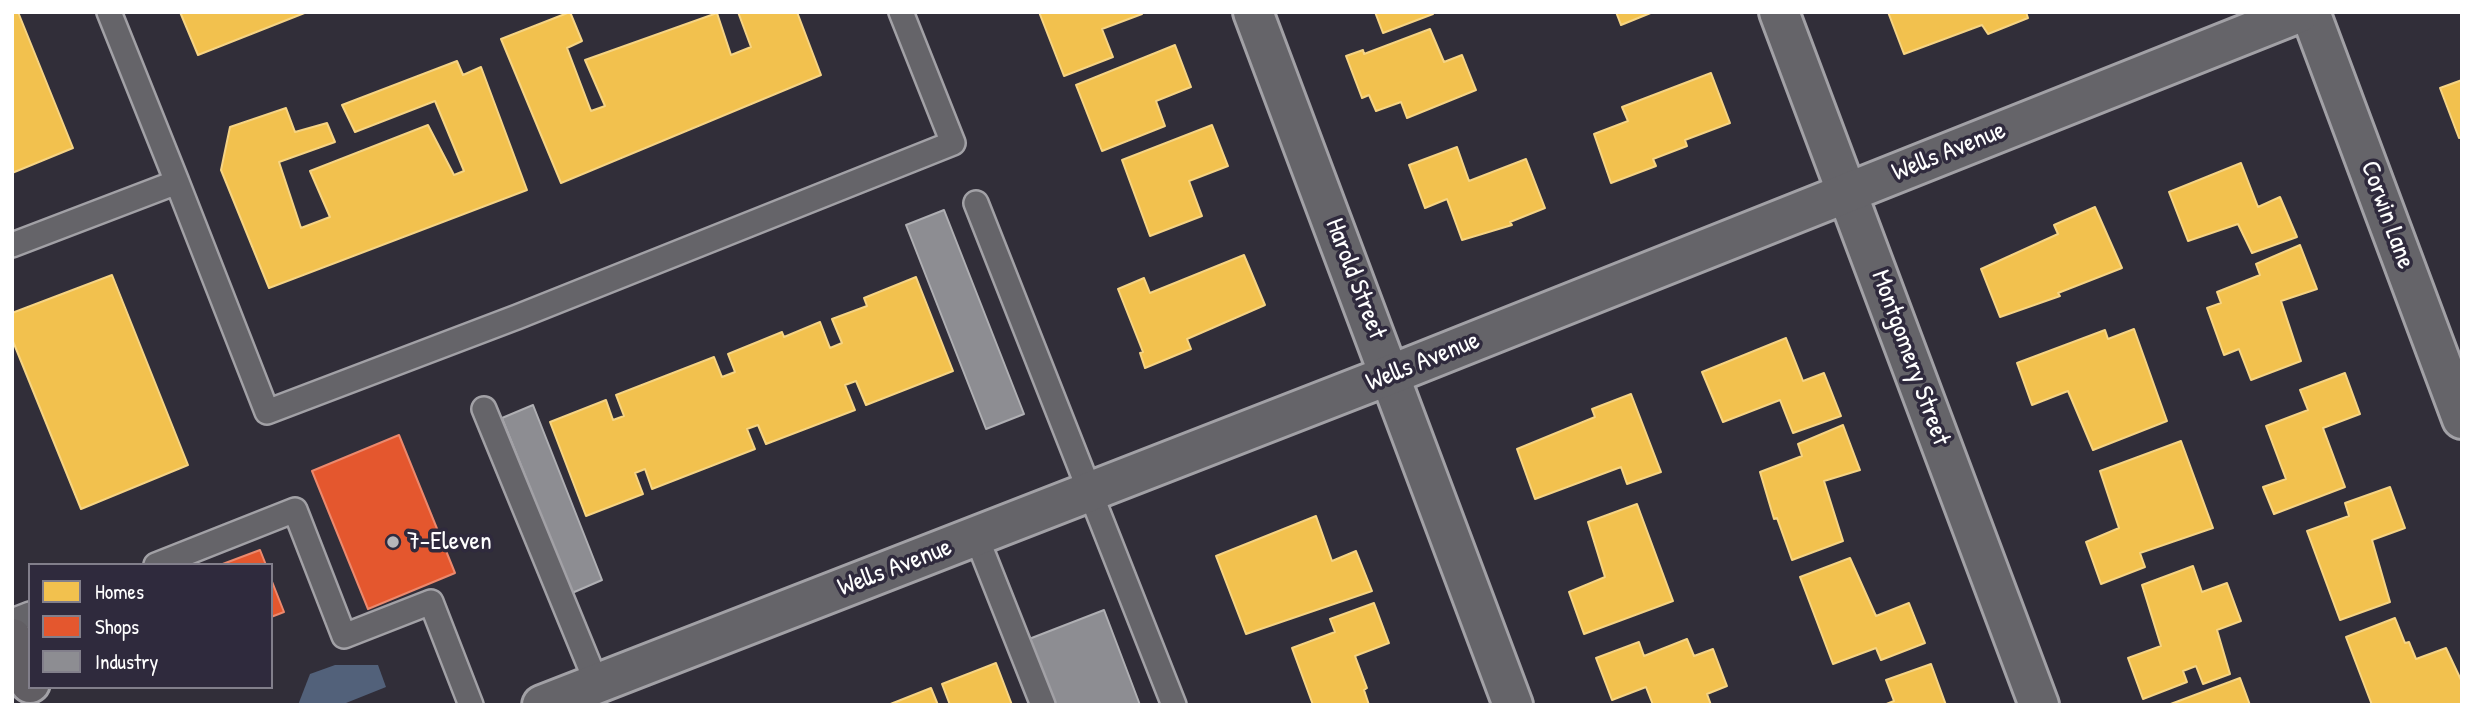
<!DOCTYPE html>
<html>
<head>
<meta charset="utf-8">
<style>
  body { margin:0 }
  #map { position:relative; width:2474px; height:717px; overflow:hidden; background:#312e39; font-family:"Patrick Hand",sans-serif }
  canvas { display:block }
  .frame { position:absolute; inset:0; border:14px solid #fff; pointer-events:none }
  .legend { position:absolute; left:28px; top:563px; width:245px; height:126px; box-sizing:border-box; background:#2f2a3d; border:2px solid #827f8b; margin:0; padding:9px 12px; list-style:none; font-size:21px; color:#fff }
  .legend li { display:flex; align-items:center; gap:14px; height:35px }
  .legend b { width:35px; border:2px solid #827f8b }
</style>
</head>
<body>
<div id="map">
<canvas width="2474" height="717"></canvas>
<div class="frame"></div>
<ul class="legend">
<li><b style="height:19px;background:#f2c14e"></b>Homes</li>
<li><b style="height:19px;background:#e4572e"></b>Shops</li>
<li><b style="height:19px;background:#8d8d92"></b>Industry</li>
</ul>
</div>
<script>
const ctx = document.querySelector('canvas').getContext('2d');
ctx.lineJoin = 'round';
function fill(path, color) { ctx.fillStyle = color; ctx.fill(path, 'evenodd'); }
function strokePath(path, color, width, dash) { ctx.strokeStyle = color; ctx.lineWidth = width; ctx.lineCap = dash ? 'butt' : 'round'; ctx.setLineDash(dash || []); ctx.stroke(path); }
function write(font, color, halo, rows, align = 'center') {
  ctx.font = font + ' "Patrick Hand",sans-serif'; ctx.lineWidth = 7; ctx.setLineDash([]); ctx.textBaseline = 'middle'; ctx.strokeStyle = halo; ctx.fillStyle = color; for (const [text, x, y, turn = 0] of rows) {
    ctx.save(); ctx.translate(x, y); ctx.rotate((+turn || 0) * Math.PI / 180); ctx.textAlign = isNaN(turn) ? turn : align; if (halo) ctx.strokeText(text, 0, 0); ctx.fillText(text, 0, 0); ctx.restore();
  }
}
fill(new Path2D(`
  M335 665H378L386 687 341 705H298L310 674Z`), '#52617a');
const homes = new Path2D(`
  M12 12H18L73 148 12 173Z
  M180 12H307L198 55Z
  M570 12 582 41 567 48 591 111 605 106 585 60 717 13 731 55 751 47 738 12H797L821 75 561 183 501 39Z
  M1039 12H1141L1142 14 1102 29 1113 57 1064 76Z
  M1375 12H1432L1433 14 1383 33Z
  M1616 12H1653L1621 25Z
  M1888 12H2026L2028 18 1988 34 1982 25 1904 54Z
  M1430 29 1444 62 1462 55 1476 90 1407 118 1401 102 1376 111 1369 95 1362 98 1346 56 1363 50 1364 54Z
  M1175 45 1191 87 1156 101 1165 126 1102 151 1076 85Z
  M457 61 463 75 481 67 527 190 269 288 221 170 230 127 286 108 295 132 327 123 335 142 279 162 301 228 330 217 310 171 428 125 454 175 464 171 435 101 355 132 342 105Z
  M1711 73 1730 123 1685 140 1687 146 1653 159 1656 166 1611 183 1594 134 1628 121 1622 107Z
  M2462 80V137L2459 138 2440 88Z
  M1212 125 1228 166 1189 181 1202 216 1150 236 1122 160Z
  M1457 147 1469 181 1526 159 1545 208 1510 222 1512 225 1462 240 1447 199 1425 208 1409 165Z
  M2241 163 2258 207 2280 197 2297 237 2252 253 2238 224 2188 241 2169 192Z
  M2095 207 2122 268 2058 293 2060 296 2000 317 1981 269 2058 234 2054 225Z
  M2300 245 2317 289 2281 301 2301 361 2251 380 2239 349 2224 355 2207 308 2221 303 2217 292 2260 275 2256 264Z
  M1244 255 1265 305 1187 339 1191 349 1145 368 1140 353 1143 352 1118 289 1144 278 1150 293Z
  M112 275 188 465 81 509 12 339V313Z
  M916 277 953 371 866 405 856 381 845 385 855 410 766 444 758 425 747 429 755 449 652 489 645 469 635 473 643 494 586 516 550 422 606 400 613 420 624 416 616 395 714 357 722 377 735 372 728 354 782 332 784 337 820 322 830 348 842 343 832 319 867 306 864 298Z
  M2134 329 2167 421 2093 450 2068 391 2032 405 2017 363 2105 330 2108 339Z
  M1786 338 1803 381 1824 373 1841 416 1793 433 1780 400 1723 422 1702 372Z
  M2345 373 2360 414 2323 428 2345 487 2274 514 2263 487 2286 479 2266 426 2308 410 2300 390Z
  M1631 394 1661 472 1627 484 1621 467 1535 499 1517 449 1595 417 1592 409Z
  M1843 425 1860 470 1824 481 1843 541 1792 560 1777 518 1774 519 1760 472 1802 456 1798 444Z
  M2181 441 2213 528 2140 553 2145 567 2101 584 2086 542 2119 528 2100 471Z
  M2390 487 2405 528 2372 540 2390 602 2340 620 2307 531 2349 516 2345 503Z
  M1637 504 1673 601 1584 634 1569 592 1605 577 1588 522Z
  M1316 516 1332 561 1356 551 1372 591 1246 634 1216 556Z
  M1850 558 1876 616 1909 603 1925 643 1881 660 1876 648 1833 664 1800 577Z
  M2193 566 2202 592 2227 583 2241 621 2217 630 2230 674 2203 684 2196 666 2183 671 2187 682 2143 699 2128 658 2161 646 2142 585Z
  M1374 603 1389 643 1355 656 1367 688 1364 690 1369 705H1313L1292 648 1335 632 1330 619Z
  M2395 618 2405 643 2409 642 2416 659 2446 648 2462 682V705H2372L2346 637Z
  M1687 639 1694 656 1713 649 1727 686 1707 694 1711 705H1653L1646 687 1612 700 1596 658 1639 642 1644 656Z
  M996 663 1012 705H950L942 684Z
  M1931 664 1946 705H1884L1894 701 1886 680Z
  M2240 678 2250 705H2168Z
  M931 688 938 705H888Z`);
fill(homes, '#f2c14e');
strokePath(homes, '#f6d483', 2);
const shops = new Path2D(`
  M399 435 455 573 368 609 312 471Z
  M260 550 266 565H220Z
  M271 579 284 612 271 617Z`);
fill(shops, '#e4572e');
strokePath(shops, '#ec896d', 2);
const industry = new Path2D(`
  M944 210 1024 414 986 429 906 225Z
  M533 405 602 580 572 593 502 418Z
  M1104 610 1140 705H1055L1029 639Z`);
fill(industry, '#8d8d92');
strokePath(industry, '#afafb3', 2);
const service = new Path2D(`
  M109 12 177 182
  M976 203 1174 705
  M12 245 177 182 267 412 517 317 953 143 901 12
  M484 409 597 684
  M976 536 1043 705
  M156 565 295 510 344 636 431 602 471 705
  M12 621 30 614`);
const minor = new Path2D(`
  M1253 12 1513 705
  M1779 12 2039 705
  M2310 12 2462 419`);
const secondary = new Path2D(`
  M542 705 1392 374 2301 12`);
const primary = new Path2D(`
  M12 638 30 683`);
strokePath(service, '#a2a1a6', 28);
strokePath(minor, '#a2a1a6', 44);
strokePath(secondary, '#a2a1a6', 44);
strokePath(primary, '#a2a1a6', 44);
strokePath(service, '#656469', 23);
strokePath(minor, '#656469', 38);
strokePath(secondary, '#656469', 38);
strokePath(primary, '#615e63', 38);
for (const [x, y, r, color] of [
  [393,542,7,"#b7b6ba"]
]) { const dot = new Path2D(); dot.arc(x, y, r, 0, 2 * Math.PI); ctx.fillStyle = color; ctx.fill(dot); strokePath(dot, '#2f2a3d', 2.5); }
write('26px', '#fff', '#2f2a3d', [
  ["Wells Avenue",1949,152,-22],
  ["Corwin Lane",2387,215,70],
  ["Harold Street",1355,279,69],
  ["Montgomery Street",1910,358,70],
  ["Wells Avenue",1423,362,-22],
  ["Wells Avenue",895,568,-21]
]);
write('26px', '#fff', '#2f2a3d', [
  ["7-Eleven",407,542]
], 'left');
</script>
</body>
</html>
